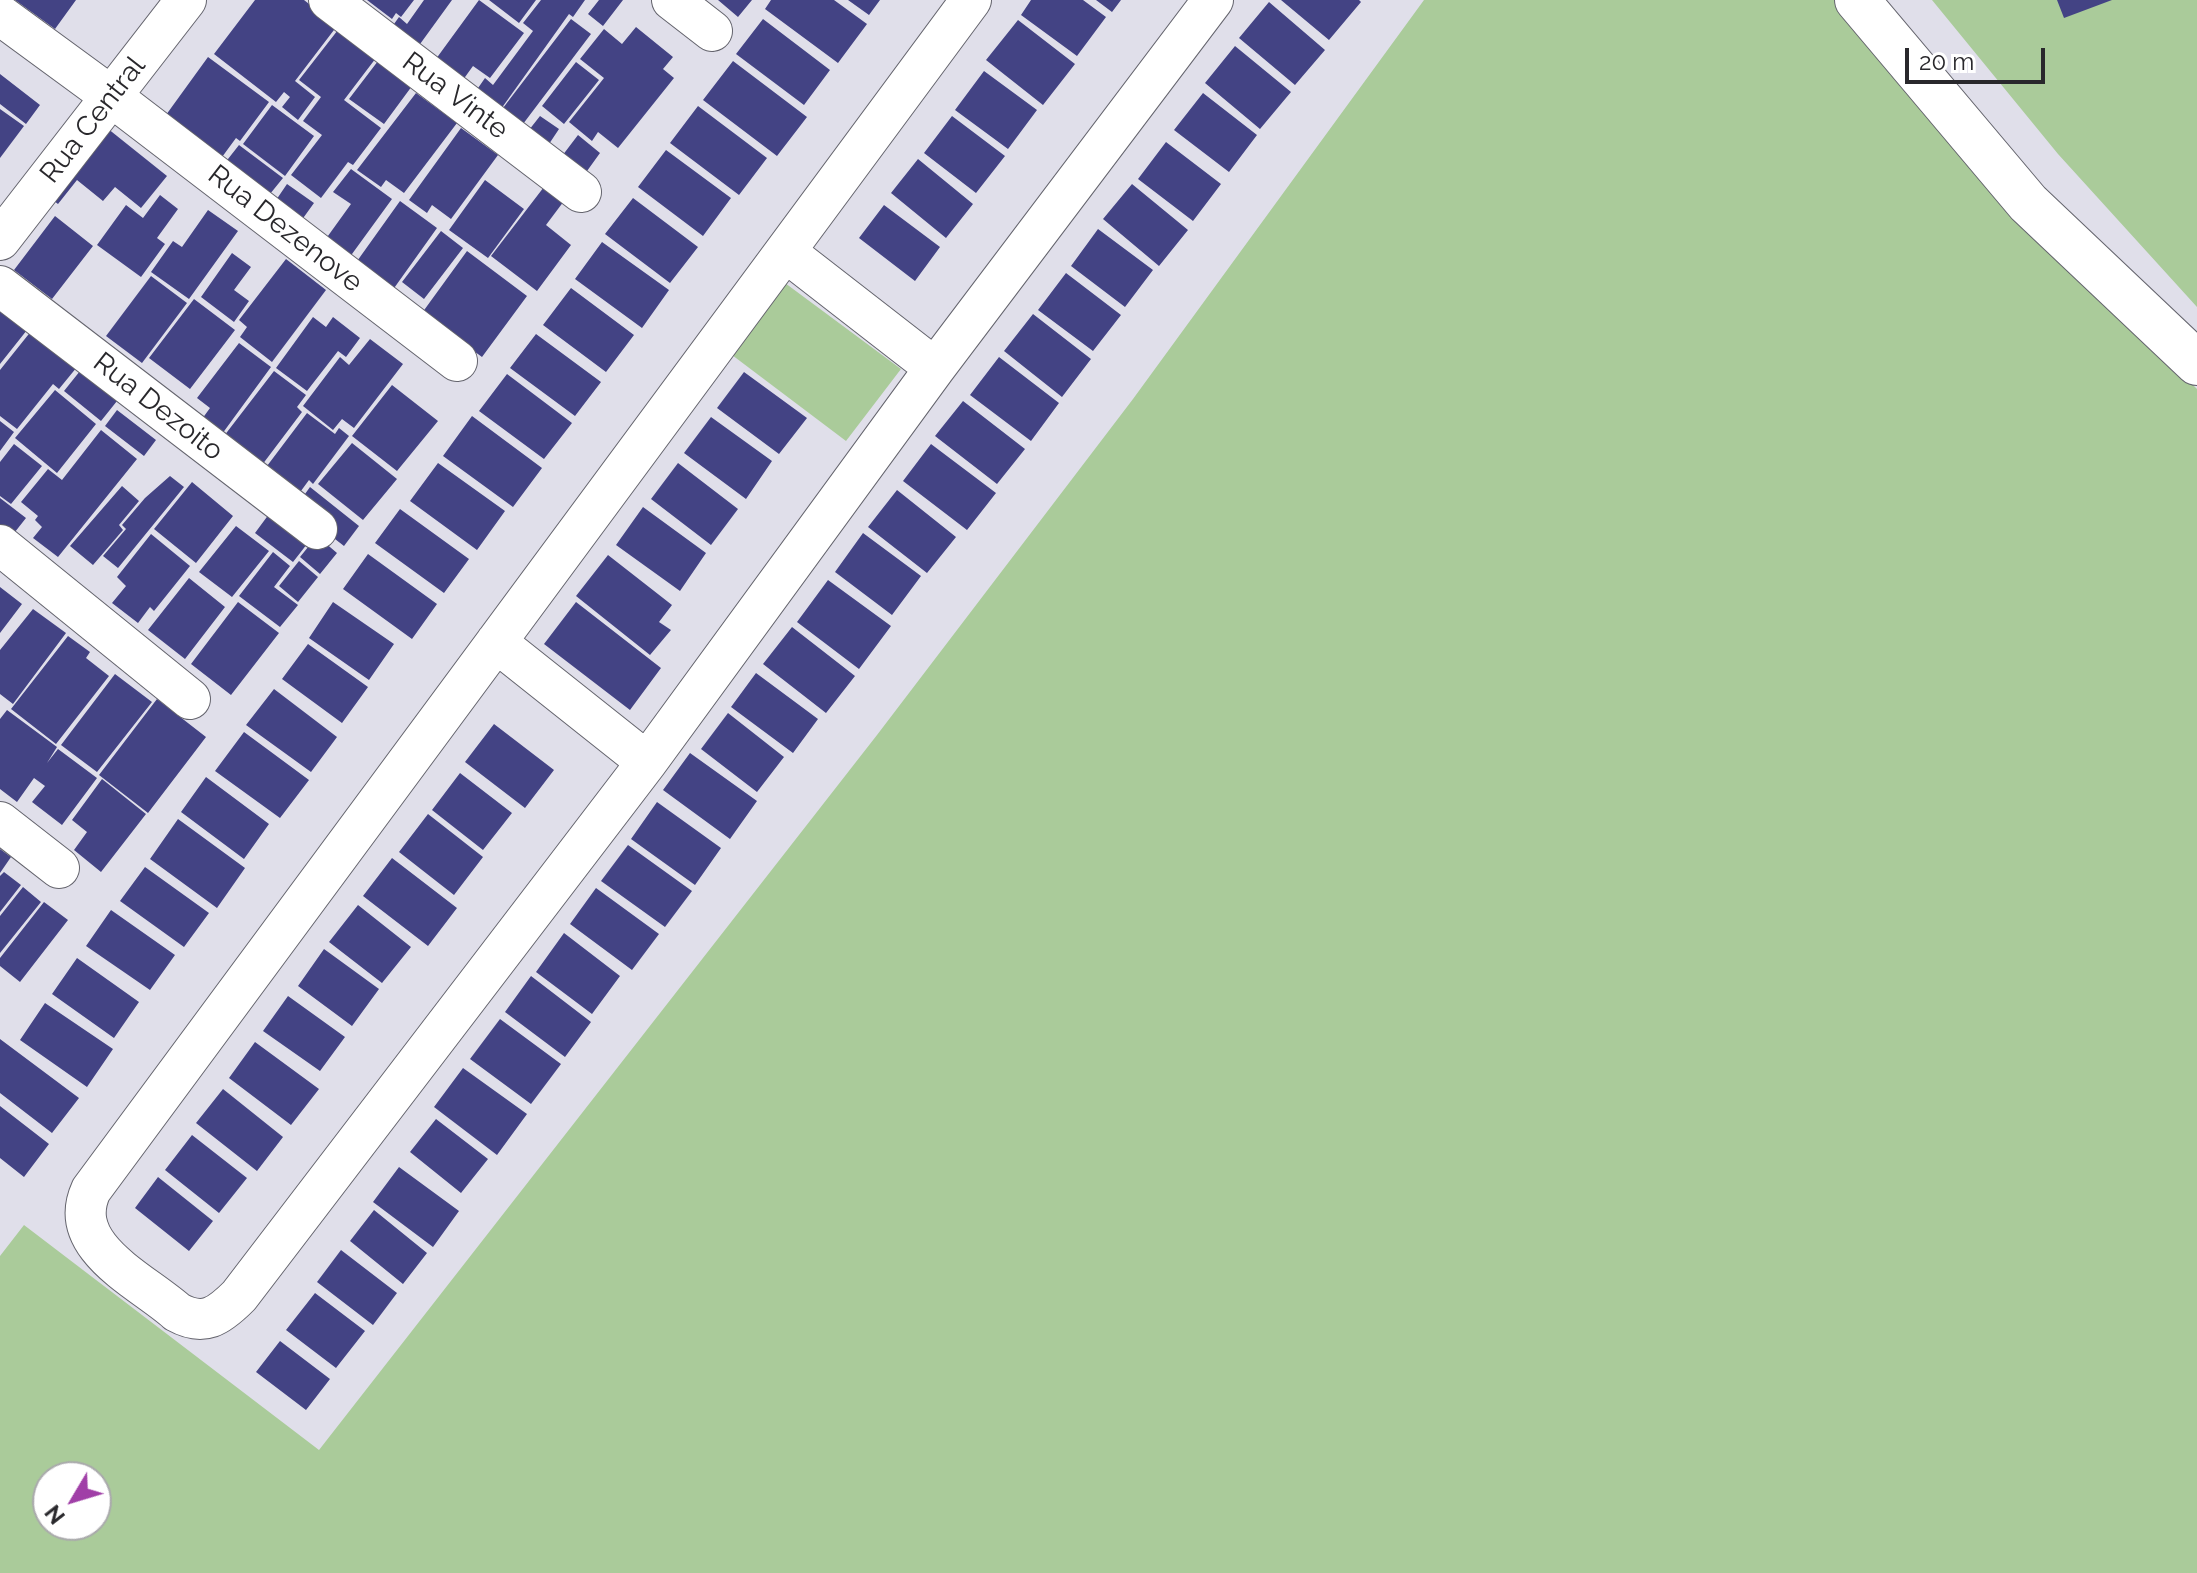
<!DOCTYPE html>
<html>
<head>
<meta charset="utf-8">
<style>
  body { margin:0 }
  #map { position:relative; width:2197px; height:1573px; overflow:hidden; background:#e0dfea; font-family:Raleway,sans-serif }
  canvas { display:block }
  .north { position:absolute; left:32px; top:1461px; width:80px; height:80px; box-sizing:border-box; background:#fff; border:2px solid #a9a9ab; border-radius:50%; rotate:232deg; font-size:22px; font-weight:700; line-height:32px; text-align:center; color:#29282c }
  .north::after { content:''; display:block; margin:auto; width:28px; height:36px; background:#a03fa7; clip-path:polygon(50% 0,100% 100%,50% 72%,0 100%) }
  .scale { position:absolute; left:1905px; top:48px; width:140px; height:36px; box-sizing:border-box; border:4px solid #29282c; border-top:0; padding-left:10px; font-size:24px; line-height:28px; white-space:nowrap; color:#29282c; -webkit-text-stroke:6px #fff; paint-order:stroke }
</style>
</head>
<body>
<div id="map">
<canvas width="2197" height="1573"></canvas>
<div class="north">N</div>
<div class="scale">20 m</div>
</div>
<script>
const ctx = document.querySelector('canvas').getContext('2d');
ctx.lineJoin = 'round';
function fill(path, color) { ctx.fillStyle = color; ctx.fill(path, 'evenodd'); }
function strokePath(path, color, width, dash) { ctx.strokeStyle = color; ctx.lineWidth = width; ctx.lineCap = dash ? 'butt' : 'round'; ctx.setLineDash(dash || []); ctx.stroke(path); }
function write(font, color, halo, rows, align = 'center') {
  ctx.font = font + ' Raleway,sans-serif'; ctx.lineWidth = 8; ctx.setLineDash([]); ctx.textBaseline = 'middle'; ctx.strokeStyle = halo; ctx.fillStyle = color; for (const [text, x, y, turn = 0] of rows) {
    ctx.save(); ctx.translate(x, y); ctx.rotate((+turn || 0) * Math.PI / 180); ctx.textAlign = isNaN(turn) ? turn : align; if (halo) ctx.strokeText(text, 0, 0); ctx.fillText(text, 0, 0); ctx.restore();
  }
}
fill(new Path2D(`
  M1424 0H1837L2142 334 2197 389V1573H0V1256L24 1225 319 1450 877 735 1133 399ZM48 1477H96V1525H48Z
  M1932 0H2197V307L2058 154Z
  M785 283 901 369 846 441 732 355Z`), '#aacb9a');
fill(new Path2D(`
  M15 0H76L55 29Z
  M255 0H304L337 26 295 81 315 97 298 120 282 107 290 97 284 92 276 102 214 54Z
  M367 0H414L401 17 396 13 392 19Z
  M424 0H452L415 51 389 31 399 17 407 24Z
  M479 0 524 33 490 78 473 66 460 84 433 63Z
  M489 0H536L519 23Z
  M541 0H585L573 17 569 14 501 109 476 91 485 78 493 85 533 31 523 23Z
  M599 0H623L603 26 588 14Z
  M718 0H752L738 17Z
  M771 0H834L867 24 838 63 765 9Z
  M848 0H880L869 15Z
  M1031 0H1083L1106 17 1077 56 1021 15Z
  M1096 0H1121L1112 12Z
  M1281 0H1359L1361 2 1329 40Z
  M2057 0H2112L2064 18Z
  M1269 2 1325 50 1295 85 1239 38Z
  M571 19 591 34 523 124 503 108Z
  M763 19 830 70 804 105 736 54Z
  M1018 20 1075 64 1043 105 986 60Z
  M341 26 379 54 344 100 381 128 353 165 348 162 321 198 291 175 322 135 303 121 321 97 299 80Z
  M636 27 673 57 663 69 674 78 618 148 598 132 592 141 569 122 604 78 580 59 604 29 622 44Z
  M1235 46 1291 92 1260 129 1205 83Z
  M208 57 269 102 240 141 236 138 214 168 158 126Z
  M378 61 412 86 384 124 349 99Z
  M733 61 807 117 777 156 703 100Z
  M576 62 599 80 564 124 542 106Z
  M984 71 1037 110 1008 149 955 110Z
  M0 74 40 105 26 124 0 104Z
  M416 93 457 123 404 193 386 180 381 187 357 170Z
  M1203 93 1257 135 1229 172 1174 130Z
  M272 105 314 136 285 176 243 144Z
  M698 106 767 158 739 195 670 143Z
  M0 109 24 126 0 158Z
  M540 116 559 129 549 144 529 130Z
  M952 116 1005 156 976 193 924 153Z
  M107 128 167 176 141 208 115 187 103 201 77 180 58 204 50 198Z
  M461 128 498 155 451 219 432 205 427 213 409 200Z
  M578 135 600 153 582 178 559 160Z
  M1166 142 1221 184 1193 221 1138 179Z
  M239 145 283 178 261 205 217 173Z
  M666 150 731 198 703 236 638 187Z
  M918 159 973 204 946 238 891 193Z
  M351 169 392 199 344 265 320 247 351 204 333 192Z
  M485 180 524 209 488 258 449 230Z
  M547 183 567 197 546 225 571 245 537 291 491 256Z
  M287 184 314 203 296 228 270 209Z
  M1132 184 1188 230 1159 266 1103 219Z
  M160 195 178 209 157 238 165 244 141 277 97 245 126 205 143 218Z
  M633 198 698 247 670 283 605 234Z
  M400 201 437 228 392 291 355 264Z
  M884 205 940 247 915 281 859 238Z
  M208 210 238 231 189 299 151 272 173 241 182 247Z
  M55 216 93 246 52 299 14 270Z
  M1098 229 1153 270 1125 307 1071 266Z
  M441 231 463 248 424 299 402 282Z
  M602 242 669 290 642 328 575 279Z
  M467 251 527 296 482 357 422 313Z
  M232 253 251 267 234 290 249 301 234 322 201 297Z
  M286 259 326 290 272 362 240 337 247 327 239 320Z
  M1066 273 1121 315 1093 351 1038 310Z
  M151 276 187 303 142 363 106 336Z
  M571 288 634 335 606 372 543 325Z
  M194 299 235 330 190 389 149 358Z
  M0 309 27 330 0 364Z
  M1033 314 1091 359 1062 397 1004 351Z
  M313 317 326 327 333 317 360 338 346 357 338 351 307 391 276 368Z
  M32 330 77 367 59 389 53 384 17 429 0 416V370Z
  M536 334 601 382 575 416 510 368Z
  M370 339 403 364 354 428 342 419 333 430 303 406 340 357 349 365Z
  M239 343 271 367 222 434 202 419 210 408 197 398Z
  M999 357 1059 403 1031 441 970 395Z
  M84 366 121 396 101 421 64 391Z
  M274 371 306 395 297 407 302 412 262 465 224 436Z
  M744 372 807 418 779 454 717 408Z
  M507 374 572 423 544 459 479 411Z
  M392 385 438 421 397 471 352 436Z
  M55 390 96 424 57 473 15 438Z
  M963 401 1025 449 997 484 935 436Z
  M117 410 156 440 144 456 105 426Z
  M307 413 335 434 339 428 349 436 313 484 309 480 298 495 264 470Z
  M472 416 542 468 513 507 443 456Z
  M711 417 772 461 746 499 684 453Z
  M0 421 14 432 0 451Z
  M101 430 137 459 58 557 33 538 42 527 35 520 38 516 21 502 48 469 62 480Z
  M352 443 397 479 363 520 318 484Z
  M14 444 42 466 11 504 0 496V462Z
  M931 444 996 493 967 530 903 481Z
  M438 463 505 511 477 550 410 501Z
  M678 463 738 509 711 545 651 499Z
  M170 476 184 487 118 568 103 556 126 529 122 525 145 498Z
  M192 482 233 516 196 563 154 529Z
  M122 486 139 501 119 525 123 530 93 565 70 546Z
  M310 487 359 526 344 546 295 508Z
  M897 490 956 537 927 573 868 527Z
  M0 498 26 518 11 537 0 529Z
  M643 507 706 553 680 591 616 545Z
  M400 509 469 559 444 593 375 543Z
  M272 510 311 539 293 562 255 533Z
  M236 526 269 551 232 597 199 572Z
  M863 533 921 576 892 615 835 572Z
  M151 534 190 566 154 611 150 607 138 623 112 603 126 586 117 577Z
  M317 536 337 553 320 574 300 557Z
  M273 552 290 566 274 587 298 605 280 627 239 596Z
  M368 554 437 604 412 639 343 589Z
  M608 555 672 605 659 622 671 630 650 655 576 596Z
  M299 561 318 577 298 602 279 586Z
  M189 578 225 607 185 659 148 630Z
  M828 580 891 626 859 669 797 622Z
  M0 587 22 604 0 633Z
  M238 602 279 633 231 695 191 664Z
  M333 602 394 644 369 680 309 638Z
  M576 602 661 668 630 710 544 644Z
  M33 609 66 633 13 704 0 694V650Z
  M792 627 855 676 826 713 763 664Z
  M68 636 90 652 86 658 109 676 56 744 11 709Z
  M308 644 368 687 342 723 282 679Z
  M756 673 818 719 793 753 731 707Z
  M115 674 152 702 97 772 61 745Z
  M274 689 337 737 311 772 246 725Z
  M157 699 206 737 148 813 99 775Z
  M7 710 57 747 47 763 58 749 97 778 62 825 32 802 45 786 34 778 17 802 0 789V719Z
  M728 713 784 757 757 792 701 749Z
  M494 724 554 770 525 808 465 762Z
  M244 732 309 780 280 818 215 771Z
  M690 753 757 801 730 839 663 790Z
  M460 773 512 813 483 850 432 810Z
  M206 777 269 824 244 859 181 812Z
  M102 779 146 814 101 872 74 850 87 832 72 820Z
  M657 802 721 848 695 885 631 839Z
  M428 814 483 857 454 895 399 852Z
  M178 819 245 868 217 908 150 859Z
  M628 845 692 891 665 927 601 881Z
  M0 849 11 857 0 873Z
  M392 858 457 908 428 946 363 896Z
  M145 867 209 913 184 947 120 901Z
  M4 872 21 885 0 912V876Z
  M23 887 41 902 0 953V916Z
  M596 888 659 934 632 970 570 924Z
  M44 902 68 920 20 982 0 966V958Z
  M358 905 411 947 382 983 329 942Z
  M111 910 175 955 150 990 86 946Z
  M564 933 620 976 592 1014 536 972Z
  M324 949 379 989 352 1026 298 986Z
  M77 958 139 1002 114 1038 52 994Z
  M531 976 591 1022 565 1057 505 1012Z
  M288 996 345 1037 320 1071 263 1031Z
  M45 1003 113 1049 87 1087 20 1040Z
  M500 1019 561 1064 531 1104 470 1059Z
  M0 1039 79 1098 52 1133 0 1093Z
  M255 1042 319 1089 291 1125 229 1078Z
  M463 1068 527 1114 497 1155 434 1107Z
  M223 1089 283 1137 257 1171 196 1123Z
  M0 1106 49 1144 24 1177 0 1158Z
  M436 1119 488 1159 461 1193 410 1152Z
  M192 1135 247 1178 219 1213 165 1170Z
  M399 1167 459 1211 433 1247 373 1202Z
  M158 1177 213 1221 189 1251 135 1208Z
  M374 1210 427 1253 403 1284 350 1241Z
  M341 1250 397 1293 373 1325 317 1282Z
  M315 1293 365 1331 336 1368 286 1330Z
  M280 1341 330 1379 306 1410 256 1372Z`), '#434384');
const minor = new Path2D(`
  M329 0 581 192
  M672 0 712 31
  M971 0 91 1190C65 1247 141 1280 177 1312 204 1327 219 1316 239 1296L647 762 935 368 1213 0
  M0 15 112 97 457 361
  M0 240 186 0
  M787 253 935 368
  M0 286 317 529
  M0 545 190 699
  M496 642 647 762
  M0 822 59 868`);
const secondary = new Path2D(`
  M1857 0 2028 203 2197 363`);
strokePath(minor, '#64646d', 42);
strokePath(secondary, '#64646d', 46);
strokePath(minor, '#fff', 40);
strokePath(secondary, '#fff', 44);
write('28px', '#29282c', '#fff', [
  ["Rua Vinte",455,96,37],
  ["Rua Central",93,120,-52],
  ["Rua Dezenove",285,229,38],
  ["Rua Dezoito",158,407,38]
]);
</script>
</body>
</html>
